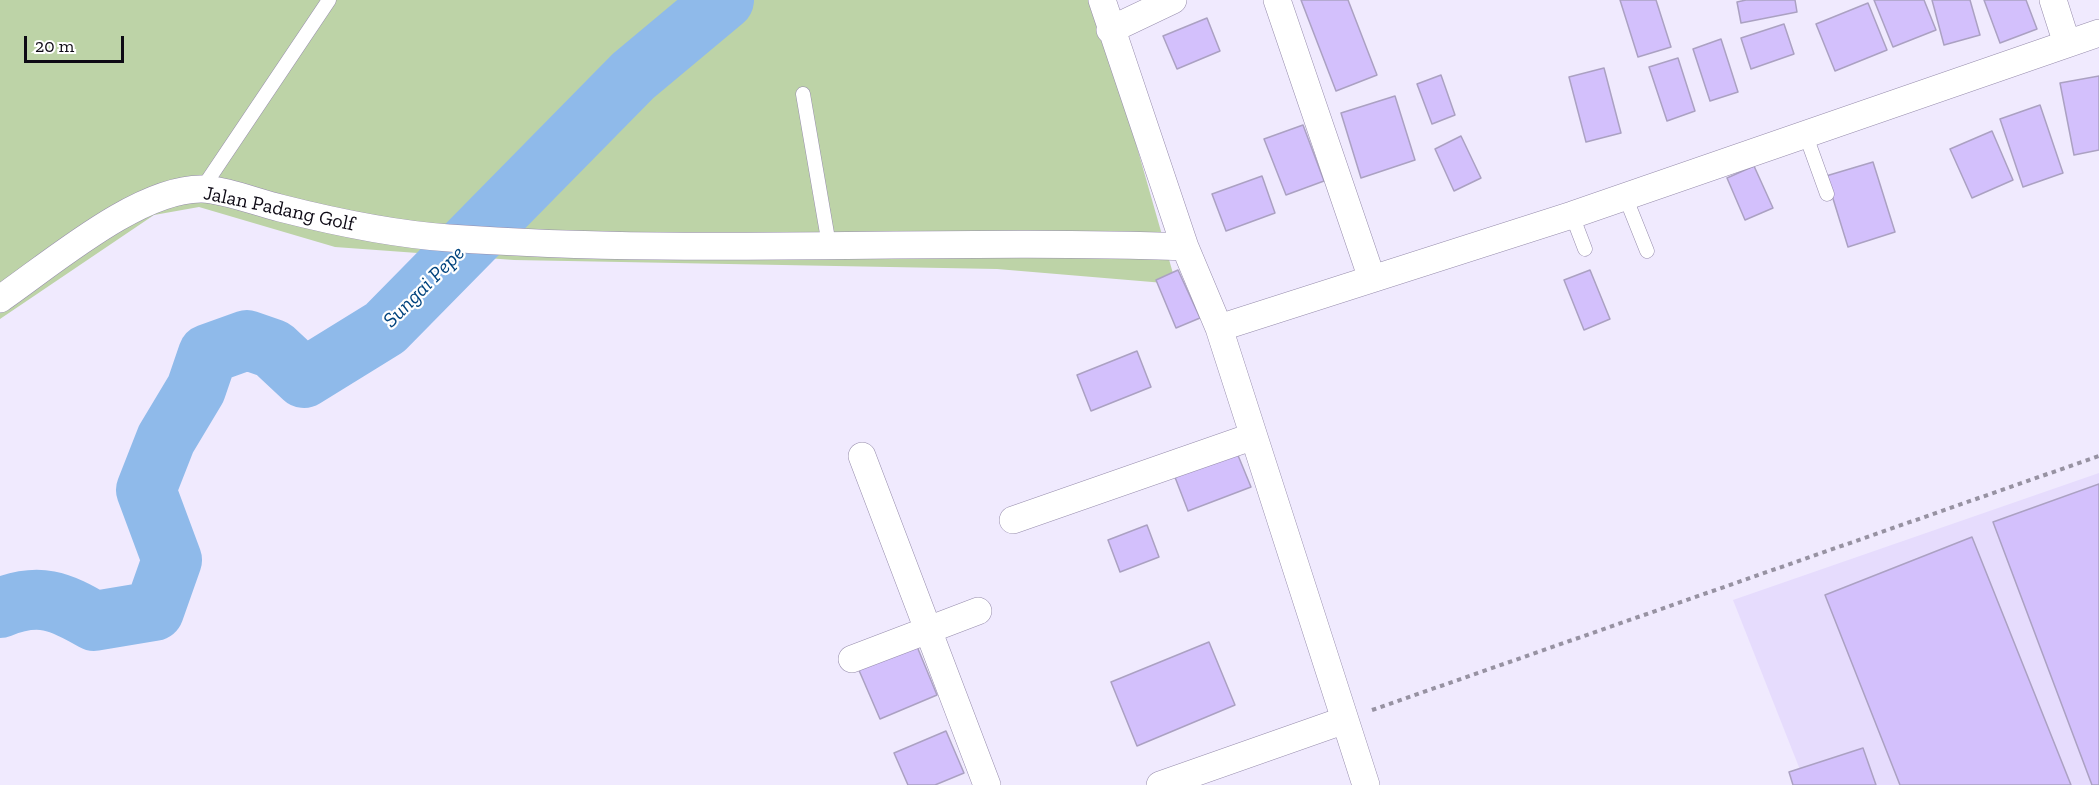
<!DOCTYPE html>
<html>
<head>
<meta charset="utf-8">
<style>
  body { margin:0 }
  #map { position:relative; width:2099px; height:785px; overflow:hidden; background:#f0eafe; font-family:"Zilla Slab",serif }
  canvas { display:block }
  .scale { position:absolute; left:24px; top:36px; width:100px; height:27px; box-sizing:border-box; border:3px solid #0e0a15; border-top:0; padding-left:8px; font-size:18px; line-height:21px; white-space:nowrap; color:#0e0a15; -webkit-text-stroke:4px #fff; paint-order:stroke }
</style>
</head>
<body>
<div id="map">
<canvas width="2099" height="785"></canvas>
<div class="scale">20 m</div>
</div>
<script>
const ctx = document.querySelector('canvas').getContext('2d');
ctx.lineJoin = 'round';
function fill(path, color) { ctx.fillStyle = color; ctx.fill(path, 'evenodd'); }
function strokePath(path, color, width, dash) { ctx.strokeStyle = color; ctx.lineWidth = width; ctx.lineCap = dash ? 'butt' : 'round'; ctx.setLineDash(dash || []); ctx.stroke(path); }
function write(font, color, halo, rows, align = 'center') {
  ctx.font = font + ' "Zilla Slab",serif'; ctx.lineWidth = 4.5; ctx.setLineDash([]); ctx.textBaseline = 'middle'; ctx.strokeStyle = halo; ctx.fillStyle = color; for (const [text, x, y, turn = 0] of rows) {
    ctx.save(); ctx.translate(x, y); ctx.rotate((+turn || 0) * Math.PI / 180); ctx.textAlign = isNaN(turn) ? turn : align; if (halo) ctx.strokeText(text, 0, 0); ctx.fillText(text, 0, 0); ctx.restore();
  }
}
fill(new Path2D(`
  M2099 473V785H1806L1733 600Z`), '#e6dcfd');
fill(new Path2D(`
  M0 0H1095L1176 284 997 269 514 260 335 247 199 207 154 215 0 319Z`), '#bdd3a7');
strokePath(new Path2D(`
  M0 608C39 592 60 601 94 621L154 611 172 560 146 490 166 439 196 389 208 354 247 340 273 349 304 378 385 328 633 76 724 0`), '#8fbaea', 60);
const building = new Path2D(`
  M1301 0H1348L1377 75 1336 91Z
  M1620 0H1656L1671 47 1638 57Z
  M1746 0H1795L1797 12 1741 23 1737 2Z
  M1874 0H1924L1936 30 1893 47Z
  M1932 0H1970L1980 35 1944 45Z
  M1984 0H2026L2037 29 2000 43Z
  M1868 3 1887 50 1835 71 1816 24Z
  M1207 18 1220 51 1177 69 1163 36Z
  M1784 24 1794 54 1751 69 1741 38Z
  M1721 39 1738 92 1710 101 1693 49Z
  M1678 58 1695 111 1667 121 1649 67Z
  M1604 68 1621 133 1586 142 1569 77Z
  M1441 75 1455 115 1432 124 1417 84Z
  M2099 76V150L2074 155 2060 83Z
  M1395 96 1415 160 1361 178 1341 113Z
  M2040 105 2063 173 2023 187 2000 119Z
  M1303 125 1324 181 1286 195 1264 139Z
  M1992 131 2013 180 1972 198 1950 149Z
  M1461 136 1481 178 1454 191 1435 149Z
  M1873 162 1895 232 1848 247 1826 176Z
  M1754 166 1773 208 1745 220 1727 178Z
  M1262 176 1275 213 1226 231 1212 194Z
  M1178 270 1200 318 1176 328 1156 280Z
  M1590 270 1610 319 1584 330 1564 280Z
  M1137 351 1151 387 1091 411 1077 375Z
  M1235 448 1251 487 1188 511 1173 472Z
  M2099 484V785H2092L1993 522Z
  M1147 525 1159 557 1120 572 1108 540Z
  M1972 537 2071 785H1900L1825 595Z
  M1209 642 1235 705 1137 746 1111 682Z
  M916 644 937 695 880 719 858 668Z
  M946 731 964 773 935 785H908L894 753Z
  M1863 748 1876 785H1793L1789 772Z`);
fill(building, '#d3c0fc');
strokePath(building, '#aba1c2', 1.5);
const service = new Path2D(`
  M803 94 829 245
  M1805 133 1827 194
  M202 189 329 0
  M1625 196 1647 251
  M1572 215 1585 249`);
const minor = new Path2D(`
  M1102 0 1185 247 1219 328 1366 785
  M1277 0 1372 279
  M1110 30 1173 0
  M2067 44 2099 33
  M0 299C51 264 139 188 202 189 222 189 259 203 280 208 335 222 391 234 449 238 694 256 940 238 1185 247
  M1219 328 1572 215 2067 44 2053 0
  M862 456 987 785
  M1013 520 1251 437
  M852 659 978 611
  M1160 785 1345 720`);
strokePath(service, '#968cac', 15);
strokePath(minor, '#968cac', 28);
strokePath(new Path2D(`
  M1372 710 2099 456`), '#9792a2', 4, [4.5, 4.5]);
strokePath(service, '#fff', 14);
strokePath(minor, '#fff', 27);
write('20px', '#0e0a15', '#fff', [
  ["Jalan Padang Golf",279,209,12]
]);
write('italic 21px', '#01437d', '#fff', [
  ["Sungai Pepe",424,287,-45]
]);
</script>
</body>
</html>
